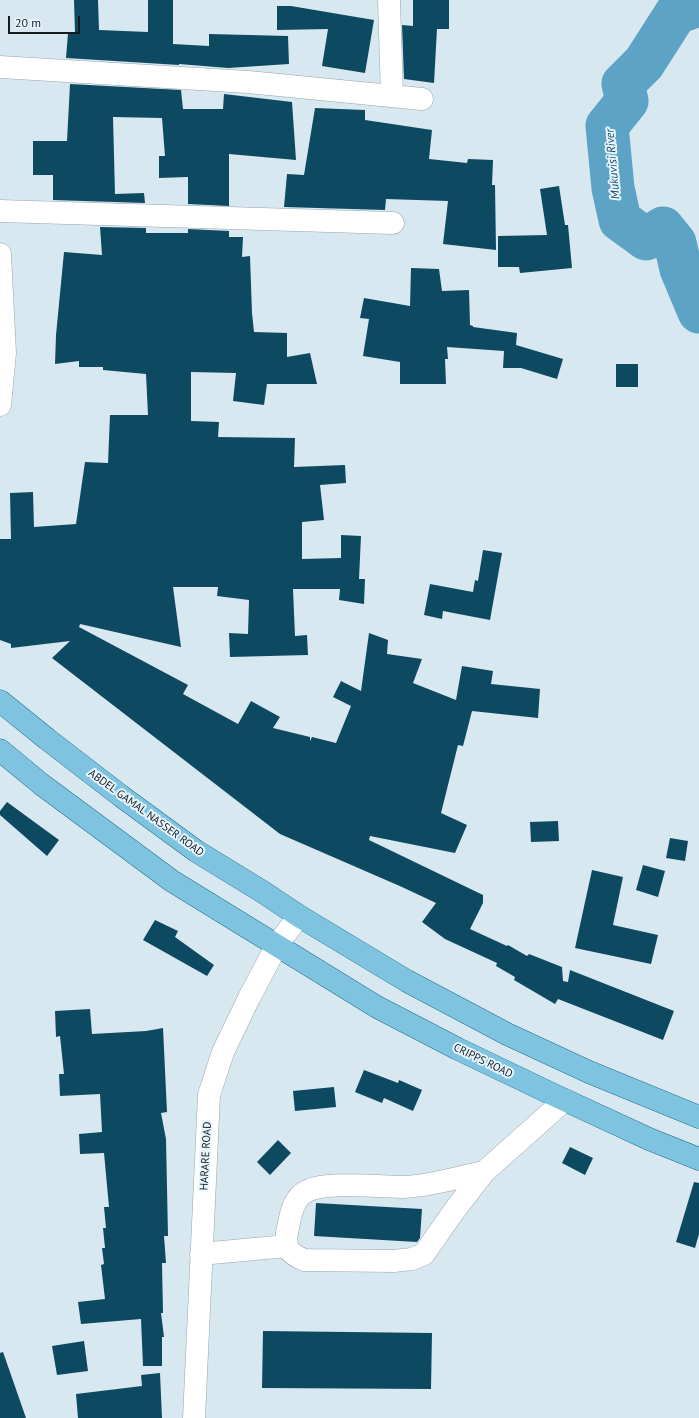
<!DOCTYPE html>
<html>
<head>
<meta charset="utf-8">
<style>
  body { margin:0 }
  #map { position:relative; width:699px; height:1418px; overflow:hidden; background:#d8e8f0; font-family:"PT Sans",sans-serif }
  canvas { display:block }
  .scale { position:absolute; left:8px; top:16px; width:72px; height:18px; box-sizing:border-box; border:2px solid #151b1e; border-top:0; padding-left:5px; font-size:12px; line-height:14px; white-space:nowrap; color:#151b1e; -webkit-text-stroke:3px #e6f5fe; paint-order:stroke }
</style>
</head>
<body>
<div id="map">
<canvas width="699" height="1418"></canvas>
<div class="scale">20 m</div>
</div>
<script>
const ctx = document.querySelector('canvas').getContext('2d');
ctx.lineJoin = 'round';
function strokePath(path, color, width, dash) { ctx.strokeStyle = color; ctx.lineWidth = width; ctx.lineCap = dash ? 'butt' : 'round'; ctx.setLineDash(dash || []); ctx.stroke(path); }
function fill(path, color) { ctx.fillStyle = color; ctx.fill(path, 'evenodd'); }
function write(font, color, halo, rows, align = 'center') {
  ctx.font = font + ' "PT Sans",sans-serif'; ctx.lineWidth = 4; ctx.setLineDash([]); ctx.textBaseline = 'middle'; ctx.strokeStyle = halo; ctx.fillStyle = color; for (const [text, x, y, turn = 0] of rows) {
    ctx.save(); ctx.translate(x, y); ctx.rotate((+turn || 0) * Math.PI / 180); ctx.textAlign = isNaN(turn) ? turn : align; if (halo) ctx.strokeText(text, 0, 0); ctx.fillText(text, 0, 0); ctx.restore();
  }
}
strokePath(new Path2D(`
  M699 5 676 13 644 63 623 84 627 101 607 126 613 188 620 220 646 239 663 228 675 243 681 269 699 312`), '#5ca3c5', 43);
fill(new Path2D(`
  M74 0H98L99 30 148 32V0H173V44L209 46V34L288 36 289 64 228 68 179 64V65L66 58 68 33H75Z
  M413 0H449V29H437L434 83 404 79 402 25 413 26Z
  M277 6H291L374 20 365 73 322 66 328 29 277 30Z
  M70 84 181 90 183 109H223L224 94 292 102 296 160 229 154V206L188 204V177L159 178V156H165L162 118 113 117 115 194 144 193 145 203 53 200V175H33V141H67Z
  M315 108 365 110V120L432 130 429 159 467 163 468 159 493 160 492 185H495L496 250 443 244 448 201 386 199 385 210 284 207 287 174 304 175Z
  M559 186 565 225H568L572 268 520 273 519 267H498V236L547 235 540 189Z
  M100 227 146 228V233H188V229L229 231V237H243L242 257 250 256 252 313 254 332 287 333V357L310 353 317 384H267L264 405 233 401 236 373 191 372V421L219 422 218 437 295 438 294 467 345 465 346 483 320 485 324 520 302 522V559L341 558V535L361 536 359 579H365L364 604 339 600 340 589H293L295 636 307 635 308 655 230 657 229 633 248 634 249 600 217 596 218 587H173L181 647 80 624 79 627 188 685 183 694 238 724 251 701 280 717 273 728 310 737V741L312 737 336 743 351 706 333 697 341 681 361 691 369 633 388 640 387 654 422 659 413 683 456 700 462 666 493 671 491 684 540 689 538 718 472 711 463 746 458 745 441 813 467 825 455 853 370 836 369 840 483 895V903L470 929 507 946 508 945 527 956 529 954 562 967 563 981 568 982 570 970 674 1011 663 1040 558 999 555 1004 514 980 515 977 496 966 497 963 445 939 422 922 436 903 402 887 280 834 52 658 70 641 11 648V644L0 640V539H11L10 493 33 492 34 527 76 524 85 462 108 463 110 415H148L146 374 103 370V367H79V361L55 364 56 335 64 252 102 255Z
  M411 268 439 269 442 291 469 290 470 325 473 326V327L517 333 516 345 563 359 557 379 521 368H503L504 351 447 347 448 359H445L446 384H400V362L363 356 369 319 360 318 364 298 410 306Z
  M616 364H638V387H616Z
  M483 550 502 553 490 620 443 611 442 619 424 615 430 584 473 592 475 580 478 581Z
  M7 802 59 840 47 856 0 815V811Z
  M558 821 559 841 531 842 530 822Z
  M670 838 688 841 685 861 666 858Z
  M643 865 665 871 658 897 636 890Z
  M592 870 623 877 613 925 658 935 651 964 575 948Z
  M155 920 178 931 175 937 214 965 207 976 143 940Z
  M90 1009 92 1034 146 1031 163 1028 167 1112 161 1113 166 1139 168 1236H164L166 1263H162L163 1313H161L164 1337H162V1366H143L141 1319 81 1324 78 1302 105 1299 101 1265 104 1264 102 1248H105L103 1228H106L104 1207H109L104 1153 80 1154 79 1134 102 1132 100 1094 60 1096 59 1074H64L60 1036 56 1037 55 1011Z
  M364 1070 398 1083 399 1080 422 1090 413 1111 384 1098 382 1103 355 1092Z
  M334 1087 336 1107 295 1111 293 1091Z
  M278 1140 291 1153 270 1175 257 1162Z
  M570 1147 593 1158 585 1175 562 1163Z
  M694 1182 699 1183V1234L695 1248 676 1242Z
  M316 1203 422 1209 420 1238 417 1242 314 1236Z
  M263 1331 432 1333 431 1389 262 1388Z
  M84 1341 88 1371 57 1375 52 1346Z
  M3 1352 26 1418H0V1353Z
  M160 1373 162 1418H78L76 1394 142 1386 141 1375Z`), '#0e4962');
const minor = new Path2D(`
  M389 0 392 96
  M0 67 248 82 422 99
  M0 211 393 223
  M0 254 5 353 0 405
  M484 1172C458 1177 431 1186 404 1187 380 1187 327 1181 307 1191 292 1198 290 1218 287 1233 284 1249 291 1254 304 1260L394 1261 412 1259 424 1254 454 1211 484 1172 565 1100
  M201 1254 287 1246
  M194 1418 209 1095 223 1052 249 998 277 945 299 916`);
const major = new Path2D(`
  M0 701 47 739 121 796 196 851 263 892 299 916 407 981 507 1034 589 1072 699 1117
  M0 750 41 784 172 881 377 1007 458 1049 554 1095 649 1139 699 1159`);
strokePath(minor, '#96a4ac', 23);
strokePath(major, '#216f8e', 23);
strokePath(minor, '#fff', 22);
strokePath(major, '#7ec4e0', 22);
write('11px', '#151b1e', '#e6f5fe', [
  ["ABDEL GAMAL NASSER ROAD",146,813,36],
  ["CRIPPS ROAD",483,1061,26],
  ["HARARE ROAD",206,1156,-87]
]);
write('italic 12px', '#124c65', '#e6f5fe', [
  ["Mukuvisi River",613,164,-95]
]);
</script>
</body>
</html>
